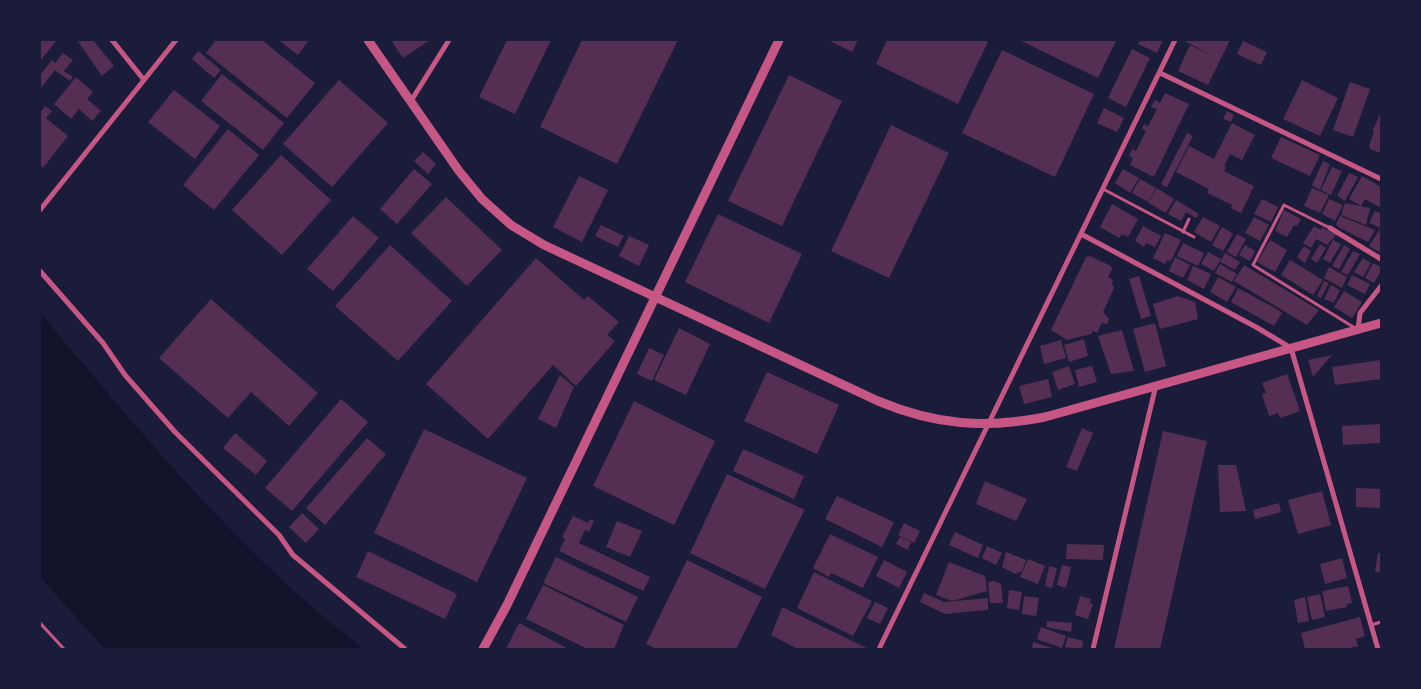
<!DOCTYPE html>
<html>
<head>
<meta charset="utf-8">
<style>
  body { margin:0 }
  #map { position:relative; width:1421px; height:689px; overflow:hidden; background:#1b1b3a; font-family:Poppins,sans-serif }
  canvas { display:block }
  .frame { position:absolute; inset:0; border:41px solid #1b1b3a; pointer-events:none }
</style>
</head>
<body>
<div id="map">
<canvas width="1421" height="689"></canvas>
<div class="frame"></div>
</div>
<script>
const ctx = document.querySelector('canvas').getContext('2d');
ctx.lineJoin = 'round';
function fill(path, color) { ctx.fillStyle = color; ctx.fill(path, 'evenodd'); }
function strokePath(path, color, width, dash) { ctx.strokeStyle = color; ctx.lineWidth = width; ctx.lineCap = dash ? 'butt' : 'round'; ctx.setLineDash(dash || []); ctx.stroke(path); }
fill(new Path2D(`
  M40 313C141 432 239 554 364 649H105L40 577Z`), '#12122b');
fill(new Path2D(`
  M40 40H57L40 61Z
  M77 40H93L114 66 102 76Z
  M216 40H262L315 83 287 118 206 53Z
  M278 40H309L298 55Z
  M391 40H430L403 58Z
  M507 40H551L515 114 479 97Z
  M582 40H678L617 164 540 127Z
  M828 40H858L852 52Z
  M887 40H984L988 42 958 104 876 64Z
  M1019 40H1114L1116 41 1098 78Z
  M1141 40H1163L1157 53 1138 44Z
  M1183 40H1230L1208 85 1178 71 1190 45 1215 57Z
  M1243 41 1267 52 1261 65 1237 54Z
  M1132 49 1150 58 1126 107 1108 98Z
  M1002 50 1094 94 1055 177 962 133Z
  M198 51 221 70 214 78 192 59Z
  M63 53 73 60 64 71 73 77 70 81 55 70 40 89V75L52 60 55 63Z
  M222 74 284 123 263 150 201 101Z
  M789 75 842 101 782 226 728 201Z
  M76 77 93 92 87 99 101 111 92 121 79 109 71 119 54 104Z
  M339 80 388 123 332 187 283 144Z
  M1302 80 1338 98 1320 136 1283 119Z
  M1350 82 1370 89 1353 137 1333 130Z
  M174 90 220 126 195 159 148 122Z
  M1165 93 1189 104 1154 177 1130 165 1133 158 1129 156 1132 149 1136 151 1146 131 1142 129 1144 124 1148 126 1157 109 1151 107 1155 100 1160 103Z
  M45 106 52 111 46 118 68 136 43 168 40 165V113Z
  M1104 108 1124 118 1117 132 1097 123Z
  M1227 111 1234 115 1231 122 1223 119Z
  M1381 111V153L1370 149 1369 146 1374 132 1372 129 1374 128Z
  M1232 123 1255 135 1242 160 1230 154 1224 166 1226 167 1224 171 1254 186 1241 213 1231 208 1232 205 1207 193 1209 189 1176 172 1189 146 1214 159Z
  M891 125 949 153 889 278 831 251Z
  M228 129 259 155 214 210 183 185Z
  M1187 133 1193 136 1167 187 1161 184Z
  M1281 137 1320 155 1310 176 1271 158Z
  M423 152 436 164 428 174 414 161Z
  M281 155 331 200 282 255 232 210Z
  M1323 161 1330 164 1320 190 1312 185Z
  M1332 167 1342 171 1331 195 1321 190Z
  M414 169 432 184 397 224 380 209Z
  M1123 169 1139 178 1130 193 1115 183Z
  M1349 173 1358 177 1345 201 1337 196Z
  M579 176 608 190 582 242 553 227Z
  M1362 176 1381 187V208L1365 199 1361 206 1349 199Z
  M1140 179 1156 188 1148 202 1132 193Z
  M1157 188 1174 199 1166 213 1148 203Z
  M1312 188 1329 195 1320 213 1304 206Z
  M446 197 502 250 467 286 411 233Z
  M1262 199 1278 207 1271 222 1254 214Z
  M1329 199 1343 205 1335 221 1322 214Z
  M1176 200 1199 214 1196 218 1186 212 1181 221 1168 214Z
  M1345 203 1370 208 1366 225 1341 215Z
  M1112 204 1138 219 1128 237 1122 234 1119 238 1100 227Z
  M1284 210 1301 219 1297 226 1294 225 1287 237 1275 231Z
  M1375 211 1381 214V228L1369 223Z
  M718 214 802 254 769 323 685 282Z
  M353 216 379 238 333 291 307 269Z
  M1340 216 1375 230 1368 242 1338 227 1336 224Z
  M1203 217 1220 226 1211 242 1194 232Z
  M1254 217 1269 225 1260 241 1245 233Z
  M601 225 624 236 618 247 595 236Z
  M1143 226 1161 236 1155 247 1146 243 1144 247 1135 241Z
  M1314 226 1321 230 1322 227 1336 235 1327 245 1316 239 1311 248 1303 243Z
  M1222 227 1233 234 1223 251 1212 245Z
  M1380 229 1381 230V253L1369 246Z
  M1165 233 1181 240 1171 261 1167 260 1165 264 1153 258Z
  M1237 234 1246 239 1236 257 1227 252Z
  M629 236 649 245 639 266 619 256Z
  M1270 240 1287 250 1275 272 1257 262Z
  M1333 240 1341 244 1330 263 1323 259Z
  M1183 243 1204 253 1198 266 1177 256Z
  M1320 244 1326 248 1317 263 1311 259Z
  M390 245 452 301 398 361 335 306Z
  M1245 245 1255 251 1250 261 1239 255Z
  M1344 245 1350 249 1339 269 1332 266Z
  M1304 246 1311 251 1305 263 1297 257Z
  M1353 251 1360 254 1348 275 1341 272Z
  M1208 252 1221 259 1214 271 1201 264Z
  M1225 253 1240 262 1235 270 1220 262Z
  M1090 256 1111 266 1112 269 1108 277 1113 280 1112 283 1114 288 1103 312 1109 319 1107 324 1102 323 1097 333 1093 331 1091 334 1067 340 1051 330 1086 257Z
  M1175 257 1190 265 1183 278 1169 271Z
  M536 258 584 300 588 296 619 322 607 335 615 341 576 386 553 365 488 439 426 384Z
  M1363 258 1371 263 1363 277 1354 272Z
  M1290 260 1323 280 1313 295 1281 275Z
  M1373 263 1381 267V271L1374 283 1365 278Z
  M1220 264 1237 274 1232 282 1215 273Z
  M1244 265 1319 310 1307 325 1234 281Z
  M1193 266 1211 274 1204 289 1187 280Z
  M1329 267 1347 277 1342 288 1324 278Z
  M1352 275 1370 284 1365 294 1347 285Z
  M1139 276 1151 316 1141 319 1129 279Z
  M1218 277 1236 287 1227 302 1210 292Z
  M1324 281 1329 283 1321 298 1317 296Z
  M1331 285 1340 290 1334 303 1324 299Z
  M1238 288 1275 308 1282 313 1274 326 1231 302Z
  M1344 291 1362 302 1352 318 1334 307Z
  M1178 296 1195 302 1198 319 1160 329 1153 304Z
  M211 299 318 393 289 426 251 392 228 418 159 358Z
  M1155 323 1166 366 1145 372 1133 329Z
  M679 328 710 344 686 395 654 380Z
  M1122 330 1134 371 1111 374 1098 336Z
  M1084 339 1088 356 1069 362 1064 345Z
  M1061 340 1066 358 1044 364 1040 346Z
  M649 348 664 355 652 381 637 374Z
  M1332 355 1313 377 1308 360Z
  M1381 360V379L1335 385 1332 367Z
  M1069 366 1075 384 1058 390 1052 372Z
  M1092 366 1097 382 1079 387 1075 370Z
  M767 372 839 405 817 454 744 421Z
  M1287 374 1300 411 1280 418 1278 413 1269 416 1262 394 1266 393 1262 383Z
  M560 375 574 387 556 428 538 419Z
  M1048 379 1052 397 1024 404 1019 386Z
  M341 399 368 422 292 511 265 488Z
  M634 401 715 441 674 525 593 486Z
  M1381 424V443L1343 445 1342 426Z
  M1082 428 1093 433 1077 471 1066 467Z
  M424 429 527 478 477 582 374 533Z
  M1163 431 1207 441 1160 649H1114Z
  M235 433 267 461 256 475 223 448Z
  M367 438 386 454 325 525 306 508Z
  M743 449 804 476 794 499 733 471Z
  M1218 465H1236L1246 511 1220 512Z
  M727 474 803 509 804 511 765 589 690 553Z
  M985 481 1027 499 1016 521 976 504Z
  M1356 488 1381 489V508L1356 507Z
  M1322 491 1331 525 1298 534 1288 500Z
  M837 496 894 522 882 547 825 519Z
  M1279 503 1281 512 1255 519 1253 510Z
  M302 513 319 529 306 543 289 527Z
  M573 516 588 523 590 519 594 521 589 532 585 530 579 543 650 577 643 591 559 551 565 539 562 537Z
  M617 521 642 531 630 557 606 547Z
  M904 523 920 531 914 543 898 535Z
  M955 532 983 545 978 558 949 545Z
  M830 534 878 557 863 588 831 573 829 577 813 568Z
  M900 537 911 542 908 550 896 544Z
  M1068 544 1104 545 1103 560 1066 559 1067 545Z
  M987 546 1002 553 996 565 982 558Z
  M368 551 457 594 445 619 356 577Z
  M1006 552 1026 560 1022 571 1015 574 1002 567Z
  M1378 553H1381V572H1375Z
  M556 557 638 597 626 622 543 583Z
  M1342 558 1347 578 1325 584 1320 564Z
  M1028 559 1045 566 1038 584 1020 577Z
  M687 560 762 597 736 649H657L646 644Z
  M884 560 907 572 899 588 876 576Z
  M949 562 985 576 987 591 952 601 936 595Z
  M1062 565 1071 567 1066 588 1057 585Z
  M1049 566 1057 568 1052 588 1045 586Z
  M814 572 872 601 853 636 797 608Z
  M994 581 1001 584 1003 603H990L988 582Z
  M543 585 624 625 614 649H588L526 619Z
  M1348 586 1352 603 1346 604 1347 607 1326 611 1322 591Z
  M1009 590 1022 592 1019 610 1007 608Z
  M924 593 944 602 988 598V610L945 614 920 602Z
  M1320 594 1325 617 1312 620 1307 597Z
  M1024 596 1039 598 1036 616 1022 614Z
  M1080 596 1091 599 1090 603 1093 604 1088 619 1075 615Z
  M1305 597 1309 621 1298 623 1294 600Z
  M875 602 888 608 880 624 867 618Z
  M782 608H784L869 649H798L771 635Z
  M1360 617 1365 636 1356 639 1358 646 1345 649H1305L1301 633Z
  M1047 621 1072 623 1071 632 1046 627Z
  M519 623 569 649H506Z
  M1041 627 1066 636 1062 648 1037 639Z
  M1068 637 1083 641 1082 649 1065 647Z
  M1033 642 1055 649H1032Z`), '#542f53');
strokePath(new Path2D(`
  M1103 189 1194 237
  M1330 228 1284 205 1253 265 1355 328
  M1183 232 1189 219
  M40 623 64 649
  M1371 625 1381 622`), '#c65784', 3);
strokePath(new Path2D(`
  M112 40 144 80
  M1160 73 1381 179
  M411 101 449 40
  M40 210 176 40
  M1330 228 1381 259
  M1081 234 1256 327 1291 348 1378 649
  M40 271 103 343 125 375 175 432 279 535 293 555 405 649
  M1358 330 1360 313 1381 286
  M879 649 1175 40
  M1093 649 1156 385`), '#c65784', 5);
strokePath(new Path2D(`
  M368 40 459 171 482 199 511 225 544 245 878 401C935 425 986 429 1045 417L1381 323
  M483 649 507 605 779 40`), '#c65784', 9);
</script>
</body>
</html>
